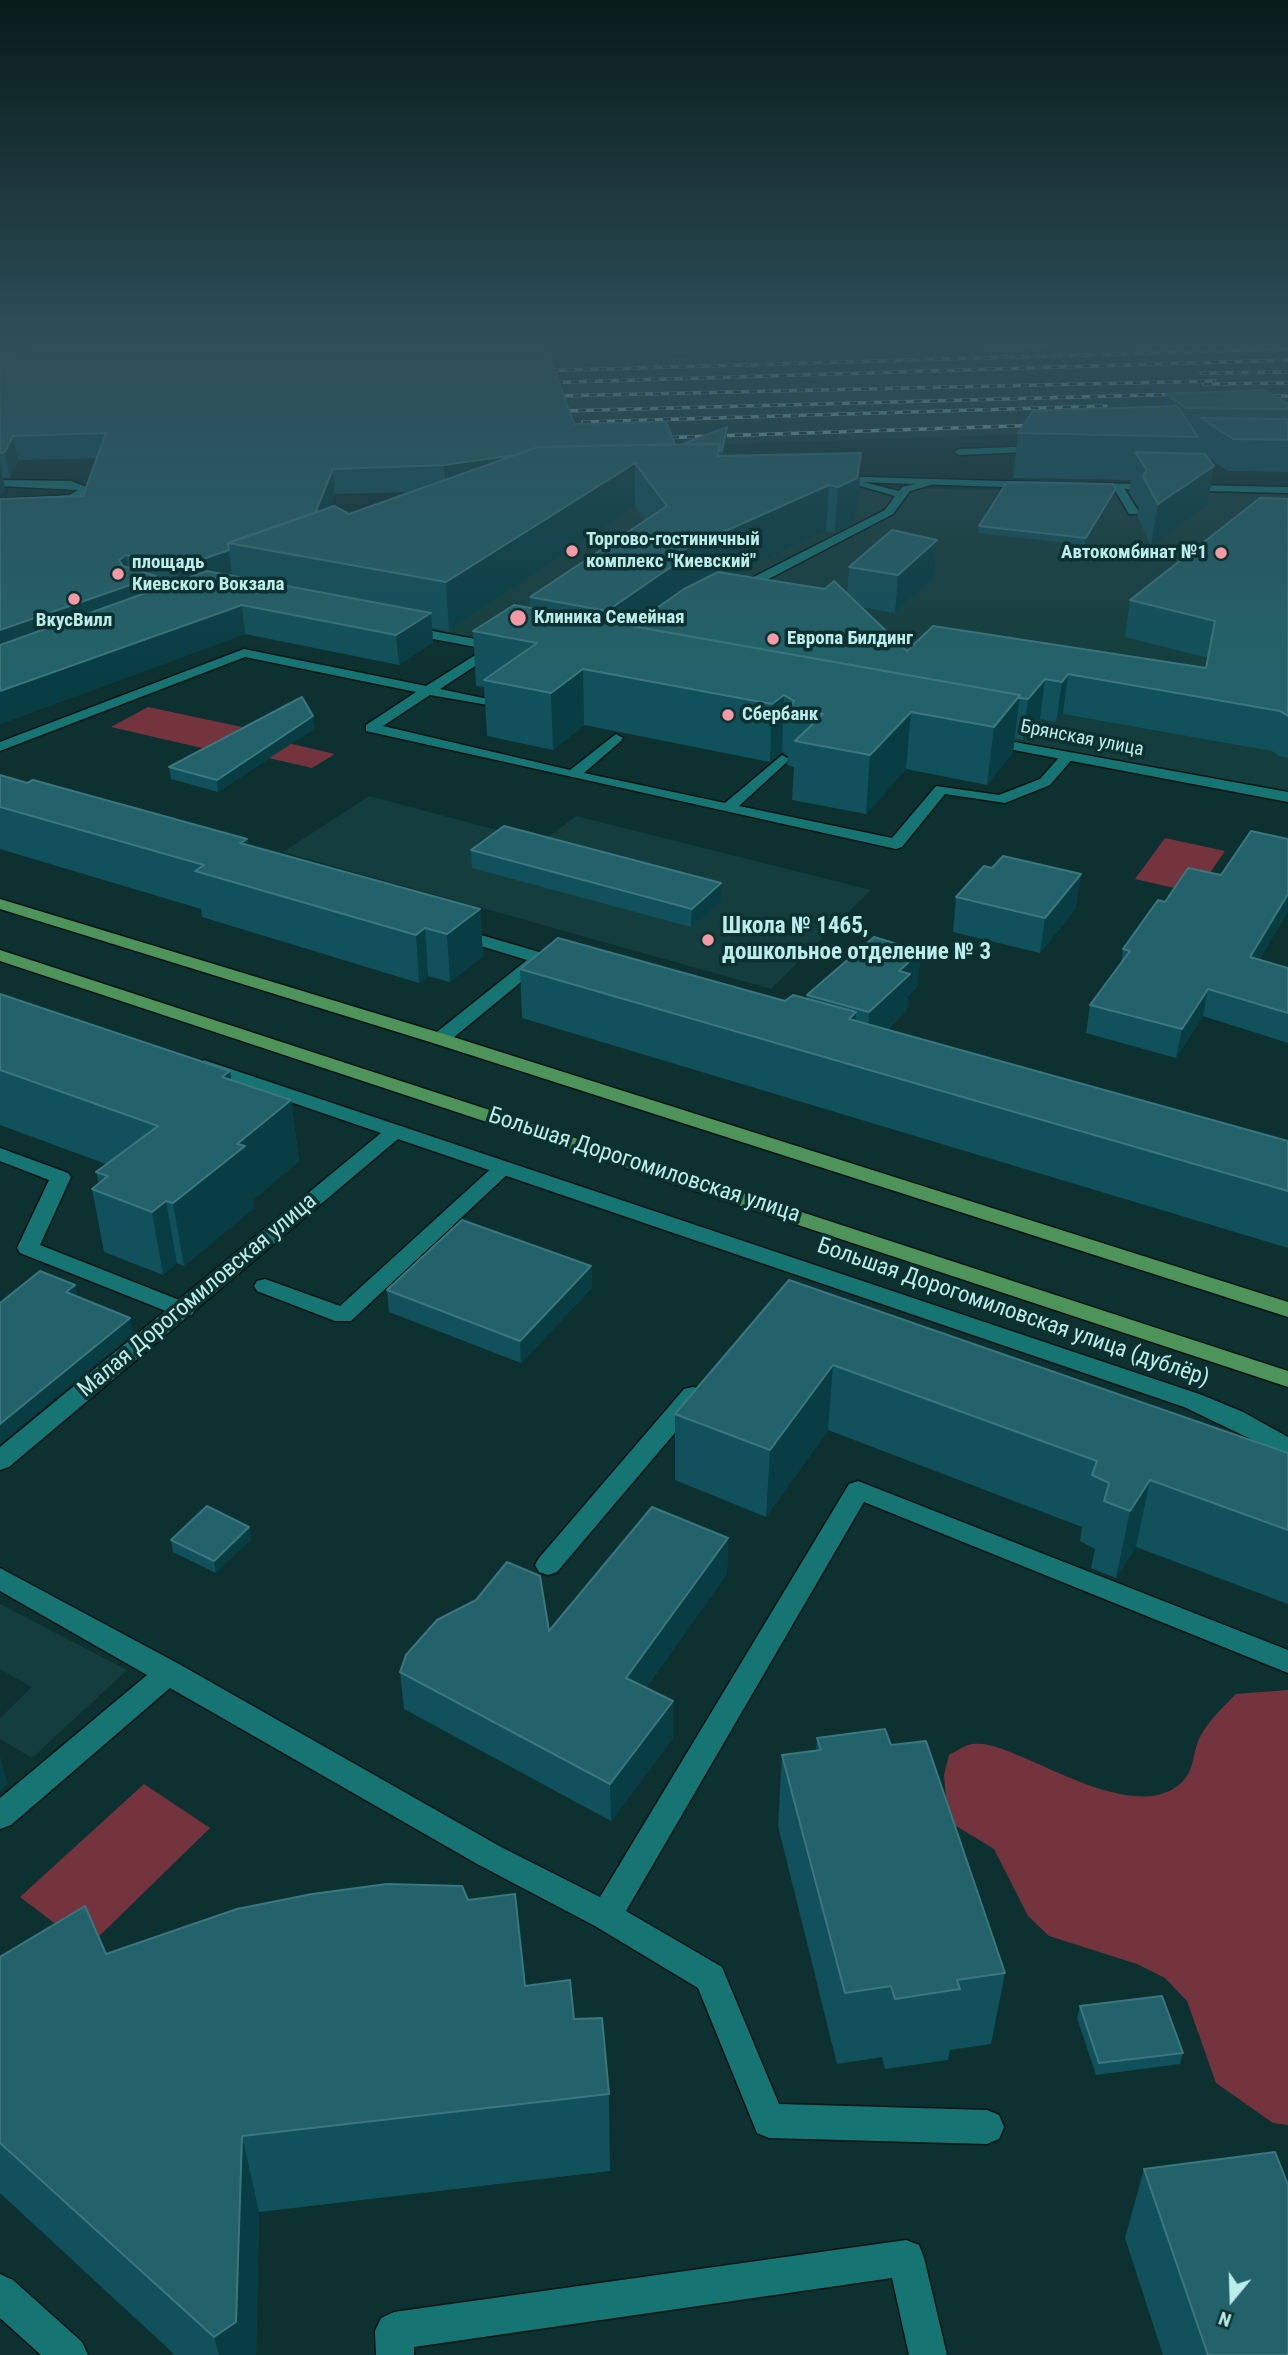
<!DOCTYPE html>
<html>
<head>
<meta charset="utf-8">
<style>
  body { margin:0 }
  #map { position:relative; width:1288px; height:2355px; overflow:hidden; background:#0c3130; font-family:"Roboto Condensed",sans-serif }
  canvas { display:block }
  .north { position:absolute; left:1197px; top:2264px; width:70px; height:70px; -webkit-text-stroke:5px #0c3130; paint-order:stroke; rotate:199deg; font-size:19px; font-weight:700; line-height:28px; text-align:center; color:#bbedeb }
  .north::after { content:''; display:block; margin:auto; width:24px; height:32px; background:#bbedeb; clip-path:polygon(50% 0,100% 100%,50% 72%,0 100%) }
</style>
</head>
<body>
<div id="map">
<canvas width="1288" height="2355"></canvas>
<div class="north">N</div>
</div>
<script>
const ctx = document.querySelector('canvas').getContext('2d');
ctx.lineJoin = 'round';
function fill(path, color) { ctx.fillStyle = color; ctx.fill(path, 'evenodd'); }
function strokePath(path, color, width, dash) { ctx.strokeStyle = color; ctx.lineWidth = width; ctx.lineCap = dash ? 'butt' : 'round'; ctx.setLineDash(dash || []); ctx.stroke(path); }
function write(font, color, halo, rows, align = 'center') {
  ctx.font = font + ' "Roboto Condensed",sans-serif'; ctx.lineWidth = 7; ctx.setLineDash([]); ctx.textBaseline = 'middle'; ctx.strokeStyle = halo; ctx.fillStyle = color; for (const [text, x, y, turn = 0] of rows) {
    ctx.save(); ctx.translate(x, y); ctx.rotate((+turn || 0) * Math.PI / 180); ctx.textAlign = isNaN(turn) ? turn : align; if (halo) ctx.strokeText(text, 0, 0); ctx.fillText(text, 0, 0); ctx.restore();
  }
}
fill(new Path2D(`
  M271 344H1288V416L1127 431 666 446 18 460 15 468H0V386Z
  M850 483 875 488 1288 494V793L281 603 640 490Z
  M369 796 542 842 576 816 871 890 771 989 283 852Z
  M0 1604 127 1670 32 1758 0 1739V1718L32 1687 0 1669Z`), '#143e3d');
fill(new Path2D(`
  M148 707 242 727 206 749 111 727Z
  M270 739 335 754 312 768 247 753Z
  M1165 838 1225 851 1196 893 1135 879Z
  M1288 1690V2125L1273 2123 1216 2083 1187 2001 1165 1978 1137 1964 1049 1936 1028 1916 994 1849 948 1821 944 1775 949 1755C955 1752 962 1747 968 1745 984 1740 1005 1750 1020 1756 1061 1773 1143 1819 1181 1783 1195 1770 1192 1755 1199 1739 1208 1721 1222 1708 1236 1694Z
  M144 1784 210 1828 87 1948 20 1897Z`), '#74343d');
const service = new Path2D(`
  M626 344H634L644 350 778 344 771 351 644 356 630 352Z
  M1044 446 1048 447V451L959 455 954 452 959 449Z
  M843 477 899 491 902 487 936 479 941 482 910 491 893 514 738 595H730V589L885 510 895 496 843 481Z
  M0 480 71 481 89 488 86 496 72 501 0 505V499L70 495 78 490 0 486Z
  M1114 485H1122L1139 512 1137 514H1129L1113 487Z
  M496 642 501 643V649L440 689 488 699V705L430 695 383 726 570 770 616 734 623 738 621 741 584 773 725 803 782 755 789 759 787 762 739 806 892 838 936 786 999 795 1040 779 1063 753H1073L1075 756 1050 785 1005 803 945 794 902 847 896 849 366 731V725L416 692 245 657 0 751V742L244 649 426 686Z
  M457 928 570 961 573 965 564 970 543 964 447 1043H433L431 1039 433 1035 527 960 451 937 448 933Z
  M0 1148 68 1173 71 1177 40 1245 192 1305 195 1310 192 1315H176L20 1253 17 1248 49 1180 0 1161Z
  M503 1162 513 1168 510 1172 351 1321H335L257 1291 254 1286 257 1281 265 1279 340 1306 496 1164Z
  M693 1387 702 1389 705 1395 702 1401 557 1572 548 1575 539 1572 535 1565 539 1558 684 1389Z
  M858 1481 1288 1650V1673L864 1502 626 1911 722 1967 779 2104 987 2110 999 2115 1004 2127 999 2139 987 2144 769 2138 757 2133 698 1988 595 1926 479 1865 170 1688 11 1825 0 1829V1798L147 1675 0 1591V1568L179 1664 501 1847 600 1897 849 1484Z
  M906 2240 919 2245 924 2258 947 2355H909L892 2278 414 2347V2355H376L375 2331 381 2318 394 2312Z
  M0 2274 13 2280 82 2342 88 2355H41L0 2318Z`);
const minor = new Path2D(`
  M833 476 1032 482 1037 485 1032 488 829 481 828 479Z
  M1089 483 1288 487V493L1085 488V484Z
  M204 1060 1202 1395 1243 1412 1288 1437V1457L1184 1407 398 1139 9 1467 0 1470V1447L381 1133 197 1070 194 1066Z`);
const tertiary = new Path2D(`
  M406 626 502 644 509 648 502 652 401 633 399 630Z
  M987 737 1288 792V802L982 744 980 741Z`);
const primary = new Path2D(`
  M0 899 447 1035 1288 1302V1317L433 1043 0 909Z
  M0 950 1288 1371V1387L0 961Z`);
strokePath(service, '#071615', 3);
strokePath(minor, '#071615', 3);
strokePath(tertiary, '#071615', 3);
strokePath(primary, '#071615', 3);
fill(service, '#167573');
fill(minor, '#167573');
fill(tertiary, '#167573');
fill(primary, '#4e945a');
const rail = new Path2D(`
  M986 348 1048 346
  M535 371 1288 349
  M1201 373 1288 372
  M539 383 1288 360
  M1204 384 1288 383
  M557 396 1215 381
  M1257 396H1288
  M562 411 1187 394
  M583 422 1106 406
  M655 438 1043 425`);
strokePath(rail, '#a3d3d2', 3.5);
strokePath(rail, '#0c3130', 2.5, [8]);
fill(new Path2D(`
  M0 344H545L574 424 675 445 726 452V455L861 453 859 497 854 523 835 532 826 531 733 574 847 593 849 567 937 540 934 576 895 613 861 607 907 651 1206 668 1208 658 1125 637 1130 600 1288 499V758L1279 756 1272 751 1063 714 1056 722 1040 719 1023 740 1015 738 1013 752 987 785 906 769 866 814 792 800 794 767 787 765 788 756 782 752 770 762 584 725 553 750 487 736 484 687 476 686 473 631 530 608V597L645 521 635 507 449 631 432 628 433 642 399 665 245 634 0 724 97 458 18 460 10 478H3L5 489 0 495ZM412 492 349 514 330 507 335 494Z
  M549 344H591V348L550 349Z
  M659 344H721L660 346Z
  M1166 394 1288 404V472L1227 471 1208 457 1207 506 1151 546 1137 516 1139 507 1129 492 1131 480 1013 478 1018 433 1164 407Z
  M1116 488 1115 495 1085 545 978 533 979 526Z
  M315 728 218 792 171 779 169 767Z
  M0 775 27 783 247 839 248 845 480 909 483 956 450 982 428 976 419 983 202 917 201 909 0 849Z
  M1288 839V911L1259 960 1288 968V1043L1203 1016 1176 1058 1086 1033 1090 1005 1121 964 1123 949 1165 902 1221 875Z
  M471 850 721 901 691 927 472 868Z
  M956 897 1076 908 1040 953 953 932Z
  M921 951 917 987 908 996 907 1010 887 1030 1288 1141V1248L522 1018 520 969 785 1001 807 999V995Z
  M0 994 231 1080 291 1100 299 1161 253 1200 254 1208 184 1266 177 1263 163 1275 104 1252 92 1189 99 1184 96 1172 106 1164 0 1125Z
  M591 1266 592 1288 521 1363 389 1312 387 1290Z
  M789 1280 1288 1453V1604L1136 1547 1116 1578 1091 1568 1095 1549 1080 1541 1082 1527 828 1430 766 1517 675 1480V1414Z
  M249 1527 251 1539 216 1573 173 1552 171 1540Z
  M728 1538 727 1574 646 1688 673 1738 611 1821 404 1709 400 1672 549 1631Z
  M817 1738 891 1745 1005 1973 991 2044 950 2050 948 2060 885 2069 882 2057 837 2064 778 1826 782 1755 816 1751Z
  M468 1900 525 1986 574 2019 609 2094 610 2171 259 2212 256 2355H175L0 2193V1957L106 1954Z
  M1080 2006 1183 2053 1180 2064 1096 2075 1077 2018Z
  M1144 2169 1288 2355H1163L1125 2238Z`), '#11515b');
fill(new Path2D(`
  M727 427 726 452 721 476 722 451Z
  M13 436 18 460 10 478 5 452Z
  M861 453 859 497 854 523 835 532 838 487Z
  M520 454 446 491 444 465Z
  M0 463 5 489 0 495Z
  M635 463V507L449 631 446 582Z
  M1214 466 1207 506 1151 546 1158 504Z
  M333 469 335 494 323 524 315 512Z
  M829 485 826 531 693 593 607 661V611L676 553Z
  M1116 488 1115 495 1085 545 1086 538Z
  M937 540 934 576 895 613 898 575Z
  M229 550 232 578 181 596 177 568Z
  M126 555 131 583 156 576 160 604 0 662V630L119 560Z
  M242 605 245 634 0 724V691Z
  M431 613 433 642 399 665 396 635Z
  M583 669 584 725 553 750 551 693Z
  M1068 674 1063 714 1056 722 1062 682Z
  M1045 679 1040 719 1023 740 1028 699Z
  M784 695 782 752 770 762 772 704Z
  M1020 695 1013 752 987 785 994 727Z
  M911 712 906 769 866 814 870 755Z
  M313 716 315 728 218 792 217 780Z
  M247 839 253 884 240 843Z
  M1081 874 1076 908 1040 953 1045 918Z
  M721 883V901L691 927 692 909Z
  M1288 894V911L1245 984 1250 957Z
  M480 909 483 956 450 982 447 934Z
  M425 928 428 976 419 983 416 935Z
  M921 951 917 987 908 996 907 1010 867 1048 869 1012 899 971Z
  M1208 989 1203 1016 1176 1058 1182 1029Z
  M856 1012 852 1062 849 1019Z
  M230 1071 238 1131 222 1077Z
  M291 1100 299 1161 253 1200 254 1208 184 1266 173 1203 237 1144Z
  M166 1201 177 1263 163 1275 152 1212Z
  M591 1266 592 1288 521 1363 520 1341Z
  M75 1285 79 1301 66 1292Z
  M130 1318 133 1334 0 1444V1424Z
  M833 1365 828 1430 766 1517 770 1450Z
  M1150 1480 1136 1547 1116 1578 1130 1511Z
  M249 1527 251 1539 216 1573 214 1561Z
  M728 1538 727 1574 627 1715 626 1678Z
  M673 1701V1738L611 1821 610 1784Z
  M0 1756 8 1784 0 1791Z
  M242 2136 259 2212 256 2355H219L214 2337Z`), '#073d43');
const building = new Path2D(`
  M285 344H545L574 424 666 422 675 444 538 447 516 455 444 465 333 469 315 513 228 543 229 550 177 568 126 555 119 560 123 566 156 576 0 630V499L83 496 106 433 13 436 5 452 0 453V352Z
  M1264 390 1288 404V409L1186 408 1166 394Z
  M1177 406 1198 437 1018 433 1033 411Z
  M1201 418 1288 419V440L1233 439Z
  M727 427 722 451H720V444H683Z
  M720 444 717 456 861 453 857 478 838 487 829 485 676 553 694 556 671 567 607 611 530 597 667 506 635 463 446 582 228 543 334 506 349 514 538 447Z
  M1135 452 1205 454 1214 466 1158 504 1143 476 1147 470Z
  M1007 482 1113 484 1116 488 1086 538 979 526Z
  M1260 498 1288 499V716L1280 711 1068 674 1062 682 1045 679 1028 699 1019 698 1020 695 631 626 684 589 718 572 825 589 834 581 907 651 933 626 1206 668 1215 621 1130 600Z
  M892 530 937 540 898 575 849 567Z
  M207 571 431 613 396 635 242 605 0 691V645Z
  M514 605 1020 695 994 727 911 712 870 755 795 741 823 714 790 708 794 701 784 695 772 704 583 669 551 693 484 680 537 643 473 631Z
  M302 697 313 716 217 780 169 767Z
  M0 775 27 783 33 780 247 839 240 843 480 909 447 934 425 928 416 935 195 871 204 865 0 807Z
  M504 826 721 883 692 909 471 850Z
  M1251 831 1288 839V894L1250 957 1288 968V1013L1208 989 1182 1029 1090 1005 1130 951 1123 949 1158 900 1165 902 1188 868 1221 875Z
  M1003 856 1081 874 1045 918 956 897 984 866 992 868Z
  M874 937 921 951 899 971 910 974 869 1012 807 995Z
  M558 938 785 1001 793 995 856 1012 849 1019 1288 1141V1191L520 969Z
  M0 994 230 1071 222 1077 291 1100 237 1144 245 1146 173 1203 166 1201 152 1212 92 1189 108 1176 96 1172 158 1126 0 1070Z
  M462 1220 591 1266 520 1341 387 1290Z
  M40 1271 75 1285 66 1292 130 1318 0 1424V1303Z
  M789 1280 1288 1453V1530L1150 1480 1130 1511 1104 1501 1109 1483 1092 1475 1097 1461 833 1365 770 1450 675 1414Z
  M207 1506 249 1527 214 1561 171 1540Z
  M652 1507 728 1538 626 1678 673 1701 610 1784 400 1672 406 1655 437 1620 476 1600 507 1562 540 1576 549 1631Z
  M885 1729 891 1745 926 1741 1005 1973 957 1980 960 1989 895 1999 891 1986 845 1993 782 1755 821 1750 817 1738Z
  M387 1884 462 1886 468 1900 515 1894 525 1986 570 1980 574 2019 602 2018 609 2094 242 2136 236 2322 214 2337 0 2143V1957L85 1906 106 1954 237 1909 312 1894Z
  M1162 1996 1183 2053 1099 2063 1080 2006Z
  M1275 2152 1288 2185V2355H1208L1144 2169Z`);
fill(building, '#23626a');
strokePath(building, '#3b777e', 2);
const sky = ctx.createLinearGradient(0, 0, 0, 674);
sky.addColorStop(0, '#071b1a');
sky.addColorStop(0.51, '#2e4e59');
sky.addColorStop(1, '#2e4e5900');
ctx.fillStyle = sky;
ctx.fillRect(0, 0, 1288, 674);
for (const [x, y, r, color] of [
  [572,551,7,"#f49aa4"],
  [1221,553,7,"#f49aa4"],
  [118,574,7,"#f49aa4"],
  [74,599,7,"#f49aa4"],
  [518,618,9,"#f49aa4"],
  [773,639,7,"#f49aa4"],
  [728,715,7,"#f49aa4"],
  [708,940,7,"#f49aa4"]
]) { const dot = new Path2D(); dot.arc(x, y, r, 0, 2 * Math.PI); ctx.fillStyle = color; ctx.fill(dot); strokePath(dot, '#0c3130', 2.5); }
write('bold 19px', '#bbedeb', '#0c3130', [
  ["Торгово-гостиничный",586,540],
  ["комплекс \"Киевский\"",586,562],
  ["Автокомбинат №1",1207,553,"right"],
  ["площадь",132,563],
  ["Киевского Вокзала",132,585],
  ["Клиника Семейная",534,618],
  ["ВкусВилл",74,621,"center"],
  ["Европа Билдинг",787,639],
  ["Сбербанк",742,715]
], 'left');
write('19px', '#bbedeb', '#0c3130', [
  ["Брянская улица",1082,739,11]
]);
write('bold 23px', '#bbedeb', '#0c3130', [
  ["Школа № 1465,",722,927],
  ["дошкольное отделение № 3",722,953]
], 'left');
write('23px', '#bbedeb', '#0c3130', [
  ["Большая Дорогомиловская улица",644,1166,18],
  ["Малая Дорогомиловская улица",198,1296,-40],
  ["Большая Дорогомиловская улица (дублёр)",1013,1313,19]
]);
</script>
</body>
</html>
